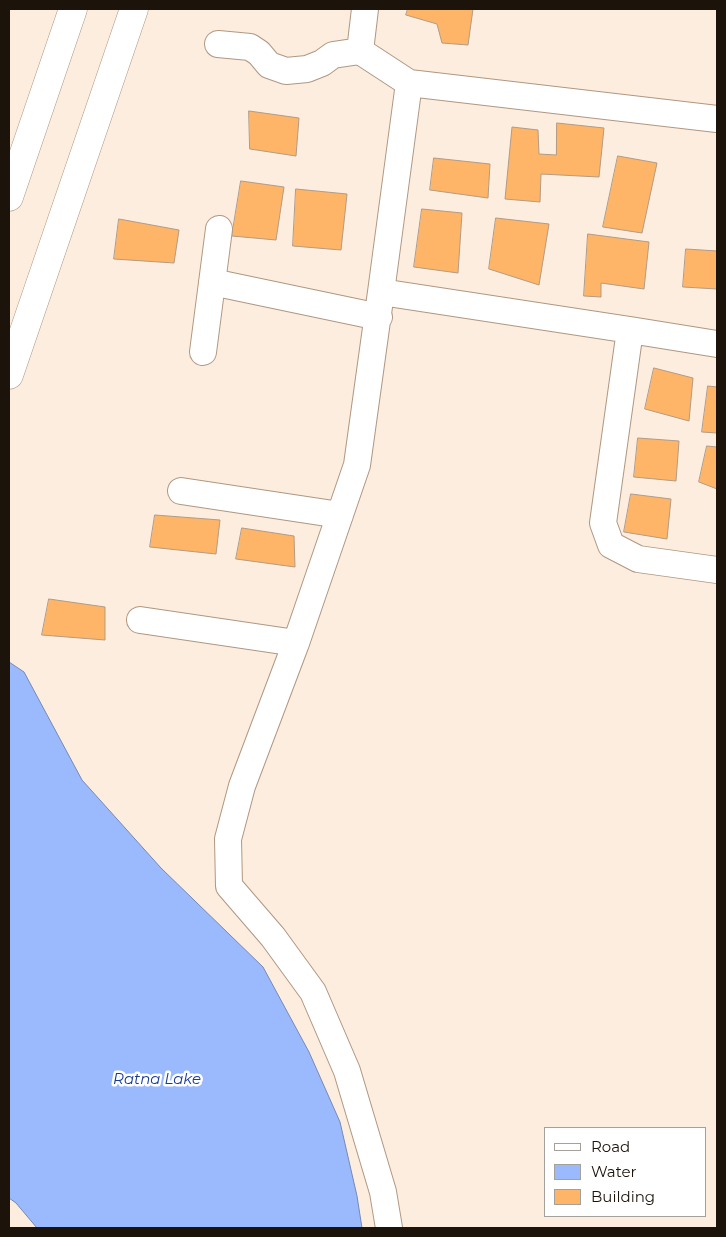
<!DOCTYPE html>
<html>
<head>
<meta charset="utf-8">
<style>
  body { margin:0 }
  #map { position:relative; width:726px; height:1237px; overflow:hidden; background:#fdeddf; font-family:Montserrat,sans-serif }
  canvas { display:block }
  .frame { position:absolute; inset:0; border:10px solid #1c130b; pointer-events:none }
  .legend { position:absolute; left:544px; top:1127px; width:162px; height:90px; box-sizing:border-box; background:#fff; border:1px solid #a4a19d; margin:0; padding:6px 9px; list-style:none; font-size:15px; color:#1c130b }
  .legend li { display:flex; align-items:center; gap:10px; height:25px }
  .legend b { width:25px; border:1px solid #a4a19d }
</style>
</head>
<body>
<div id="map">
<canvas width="726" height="1237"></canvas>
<div class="frame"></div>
<ul class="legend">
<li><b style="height:6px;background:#fff"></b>Road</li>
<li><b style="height:14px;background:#9bbafd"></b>Water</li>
<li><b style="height:14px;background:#feb568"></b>Building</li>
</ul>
</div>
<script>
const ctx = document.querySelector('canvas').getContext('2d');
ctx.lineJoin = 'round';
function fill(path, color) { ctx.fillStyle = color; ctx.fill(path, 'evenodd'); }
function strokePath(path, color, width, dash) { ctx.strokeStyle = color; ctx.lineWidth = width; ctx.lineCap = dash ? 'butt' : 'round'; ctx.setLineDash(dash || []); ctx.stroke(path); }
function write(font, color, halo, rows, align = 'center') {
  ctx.font = font + ' Montserrat,sans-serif'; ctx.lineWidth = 5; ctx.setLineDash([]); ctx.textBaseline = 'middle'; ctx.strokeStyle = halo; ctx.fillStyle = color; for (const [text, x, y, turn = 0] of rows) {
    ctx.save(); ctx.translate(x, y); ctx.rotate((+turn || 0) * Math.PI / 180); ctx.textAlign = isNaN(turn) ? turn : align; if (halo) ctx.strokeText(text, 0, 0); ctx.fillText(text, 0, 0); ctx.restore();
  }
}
const water = new Path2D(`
  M9 662 24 672 82 780 161 868 263 967 309 1052 340 1122 357 1196 362 1228H37L16 1203 9 1198Z`);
fill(water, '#9bbafd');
strokePath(water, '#7588b4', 1);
const building = new Path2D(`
  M408 9H473L468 45 442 43 437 24 406 15Z
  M249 111 299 118 296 156 250 149Z
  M557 123 604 128 599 177 541 174 540 202 505 199 512 127 538 130 539 154 556 155Z
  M618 156 657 163 642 233 603 227Z
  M434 158 490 164 488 198 430 190Z
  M241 181 284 187 276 240 232 236Z
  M296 189 347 194 341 250 293 246Z
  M422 209 462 213 458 273 414 267Z
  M496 218 549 224 539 285 489 269Z
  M119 219 179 230 174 263 114 259Z
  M588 234 649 242 644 289 601 283V297L584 296Z
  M686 249 717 251V289L683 287Z
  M654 368 693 378 689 421 645 409Z
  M708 386 717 387V433L702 432Z
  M638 438 679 441 676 481 634 477Z
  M707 446 717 447V489L699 482Z
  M631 494 671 499 667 539 624 532Z
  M155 515 220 520 216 554 150 547Z
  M242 528 294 536 295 567 236 559Z
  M49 599 105 607V640L42 635Z`);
fill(building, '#feb568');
strokePath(building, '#b29a84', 1);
const minor = new Path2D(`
  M365 9 360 51 409 83 717 119
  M218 44 250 47 259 53 269 65 286 71 307 69 322 63 333 55 360 51
  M212 282 379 317
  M381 292 409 83
  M630 330 717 344
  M203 352 219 229
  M181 491 340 515
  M140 620 296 643
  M389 1228 383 1192 347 1071 313 992 273 937 229 886 228 839 242 786 296 643 357 465 381 292 630 330 603 523 611 545 638 559 717 570`);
const tertiary = new Path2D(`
  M9 197 73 9
  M9 375 134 9`);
strokePath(minor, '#b09782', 28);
strokePath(tertiary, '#b09782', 29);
strokePath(minor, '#fff', 26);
strokePath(tertiary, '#fff', 28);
write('italic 15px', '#193a97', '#fff', [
  ["Ratna Lake",157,1080]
]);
</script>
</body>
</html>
